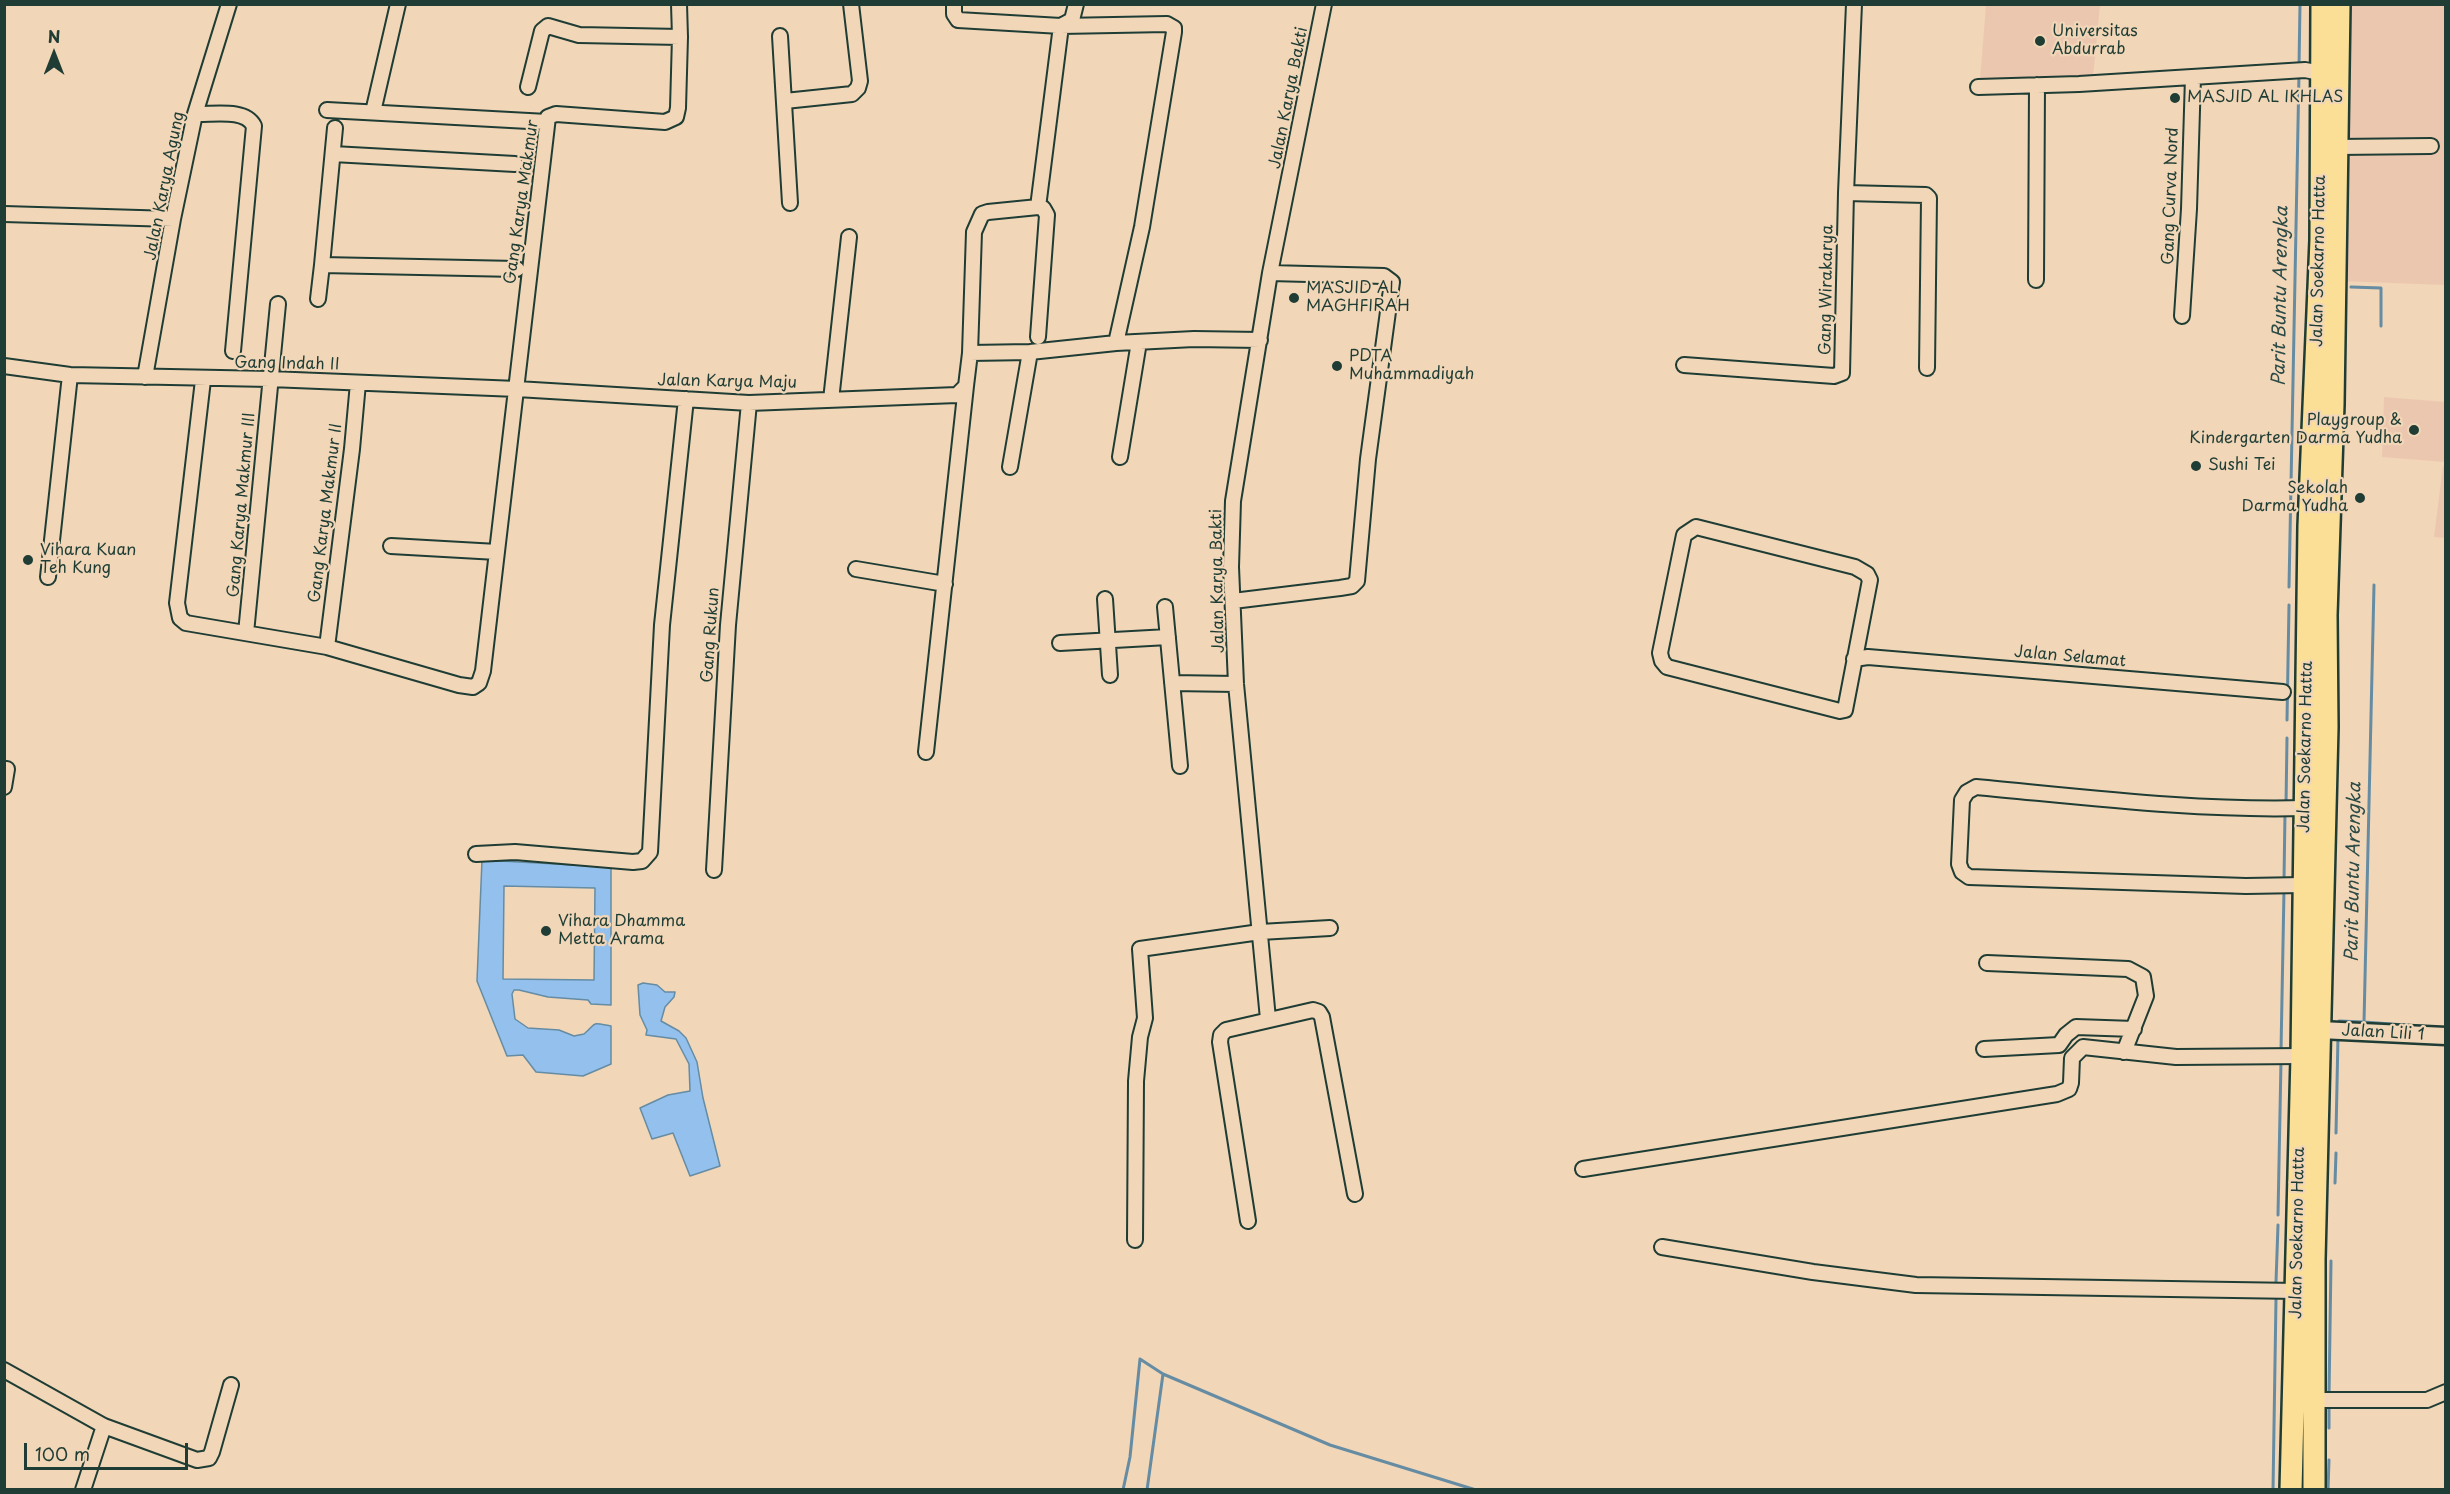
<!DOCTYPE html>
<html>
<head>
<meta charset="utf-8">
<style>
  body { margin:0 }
  #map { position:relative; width:2450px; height:1494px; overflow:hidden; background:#f1d6b8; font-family:"Playpen Sans",sans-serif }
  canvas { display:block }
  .frame { position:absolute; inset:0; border:6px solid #1f3d34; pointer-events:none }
  .north { position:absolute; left:24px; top:24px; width:60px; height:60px; -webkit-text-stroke:4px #f1d6b8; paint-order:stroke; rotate:0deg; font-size:16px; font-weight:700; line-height:24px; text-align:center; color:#1f3d34 }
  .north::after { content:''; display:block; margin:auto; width:21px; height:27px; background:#1f3d34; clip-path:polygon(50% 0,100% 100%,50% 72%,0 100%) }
  .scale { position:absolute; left:24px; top:1443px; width:164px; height:27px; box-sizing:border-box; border:3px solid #1f3d34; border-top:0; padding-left:8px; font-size:18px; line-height:21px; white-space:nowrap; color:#1f3d34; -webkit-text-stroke:4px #f1d6b8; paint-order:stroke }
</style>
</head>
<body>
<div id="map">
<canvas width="2450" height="1494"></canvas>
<div class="frame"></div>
<div class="north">N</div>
<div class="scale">100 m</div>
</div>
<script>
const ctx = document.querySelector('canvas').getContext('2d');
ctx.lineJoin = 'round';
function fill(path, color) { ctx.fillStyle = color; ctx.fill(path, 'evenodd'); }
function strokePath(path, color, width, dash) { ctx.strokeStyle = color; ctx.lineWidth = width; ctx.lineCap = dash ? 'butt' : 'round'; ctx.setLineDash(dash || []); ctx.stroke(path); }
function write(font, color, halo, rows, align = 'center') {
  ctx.font = font + ' "Playpen Sans",sans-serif'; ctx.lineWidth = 4.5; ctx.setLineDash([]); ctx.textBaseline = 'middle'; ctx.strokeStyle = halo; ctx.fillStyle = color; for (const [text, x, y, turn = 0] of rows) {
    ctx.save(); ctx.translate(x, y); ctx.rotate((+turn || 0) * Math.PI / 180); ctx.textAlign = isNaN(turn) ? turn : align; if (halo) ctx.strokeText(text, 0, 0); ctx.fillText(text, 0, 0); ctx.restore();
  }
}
fill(new Path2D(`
  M1986 5H2100L2093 77 1980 80Z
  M2341 5H2445V285L2339 281Z
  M2384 397 2445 402V462L2382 457Z
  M2443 466H2446L2445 538 2434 537Z`), '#ecc7b0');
const water = new Path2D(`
  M482 860 611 867V1005L591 1004 588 1000 548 997 519 990H514L512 994 515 1019 528 1028 559 1030 574 1036 584 1034C598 1022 590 1022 611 1026V1064L583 1076 536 1072 523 1055 507 1056 477 981ZM504 886 595 888 594 980 503 979Z
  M643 983 657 985 665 992H675L674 997 665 1007 661 1021 679 1031 686 1038 697 1062 703 1098 720 1166 690 1176 673 1133 652 1139 640 1108 668 1095 690 1091 689 1064 676 1039 646 1035 647 1030 640 1015 638 985Z`);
fill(water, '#94c0ed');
strokePath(water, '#658ca3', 1.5);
strokePath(new Path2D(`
  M2299 67 2300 4
  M2351 287 2381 288V326
  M2289 587 2299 73
  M2287 720 2289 605
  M2286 805 2287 738
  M2284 880 2285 812
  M2364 1022 2446 1028
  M2339 1027V1021L2364 1022 2374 585
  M2281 1051 2284 890
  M2336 1133 2338 1036
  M2335 1183 2336 1153
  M2278 1215 2281 1061
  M2276 1282 2278 1225
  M2329 1396 2331 1261
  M2329 1428V1403
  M1123 1490 1130 1457 1140 1359 1163 1374 1330 1445 1476 1490
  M1147 1490 1163 1374
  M2273 1490 2276 1299
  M2328 1490 2329 1460`), '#658ca3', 3);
const minor = new Path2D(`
  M954 4V14L958 20 1061 26 1072 20 1076 4
  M780 36 790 203
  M528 87 542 31 548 26 579 35 680 37
  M1978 87 2079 84 2305 70 2321 73
  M785 101 852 94 858 88 860 81 851 4
  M327 110 547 122
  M373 112 398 4
  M195 114C212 115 245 108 254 126L233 351
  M335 128 322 265 517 269
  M2337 147 2431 146
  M333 154 515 164
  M1846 193 1926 195 1929 198 1927 368
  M1038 207 1043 208 1047 215 1038 337
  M4 214 173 219
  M2036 280 2037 85
  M318 299 322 265
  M2182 316 2189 209 2193 77
  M970 353 1030 352 1116 343 1194 339 1260 340
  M1684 365 1834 376 1842 373 1846 193 1854 4
  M4 366 70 375 270 379 517 389 749 403 957 395 966 386 970 353 974 232 982 214 988 212 1038 207 1061 26 1167 24 1174 28V32L1142 227 1116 343
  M145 377 173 219 195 114 229 4
  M203 380 177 603 180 618 186 623 327 647 459 685 473 687 479 683 483 671 548 117 556 114 665 122 676 117 678 108 680 37 679 4
  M831 400 849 237
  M1120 457 1139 342
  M1010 467 1030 352
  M1696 527 1855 567 1867 574 1870 580 1845 710 1840 711 1667 667 1662 661 1660 653 1684 535Z
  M391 546 497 552
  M856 569 945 584
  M48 577 70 375
  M1105 599 1110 675
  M1233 601 1340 588 1352 586 1357 581 1368 459 1392 282 1384 276 1270 273
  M1165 607 1180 766
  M246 633 278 304
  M1060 643 1168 637
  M327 647 352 449 358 383
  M1854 659 1868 657 2283 692
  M1172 683 1236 684
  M926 752 966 386
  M4 769H7L4 787
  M476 854 515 852 633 862 642 861 650 852 662 625 686 399
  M714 870 728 625 749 403
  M2303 885 2246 886 1969 877 1962 872 1959 864 1962 800 1967 792 1976 787C2085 797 2195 811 2305 808
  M1987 963 2128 969 2143 977 2146 996 2124 1052
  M1268 1019 1236 684 1231 567 1233 501 1270 273 1324 4
  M1984 1049 2059 1045 2066 1035 2076 1027 2134 1029
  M1583 1169 2057 1094 2069 1089 2071 1083 2072 1058 2083 1047 2176 1057 2302 1056
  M1248 1221 1220 1042 1221 1035 1226 1030 1313 1010 1319 1012 1322 1017 1355 1194
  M1135 1240 1136 1081 1140 1037 1145 1018 1140 949 1260 932 1330 928
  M1662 1247 1813 1272 1916 1285 2297 1291
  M4 1370 104 1426 197 1460 209 1458 212 1452 231 1385
  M2314 1400H2427L2446 1392
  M83 1490 104 1426`);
const tertiary = new Path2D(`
  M2320 1030 2446 1036`);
const primary = new Path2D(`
  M2291 1490 2302 1056 2309 526 2321 240 2322 4
  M2314 1490V1259L2327 727 2326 615 2333 404 2339 4`);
strokePath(minor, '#1f3d34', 18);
strokePath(tertiary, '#1f3d34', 21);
strokePath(primary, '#1f3d34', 26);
strokePath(minor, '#f1d6b8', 14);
strokePath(tertiary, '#f1d6b8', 16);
strokePath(primary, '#fbdf96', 21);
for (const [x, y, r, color] of [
  [2040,41,6,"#1f3d34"],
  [2175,98,6,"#1f3d34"],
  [1294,298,6,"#1f3d34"],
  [1337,366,6,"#1f3d34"],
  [2414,430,6,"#1f3d34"],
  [2196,466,6,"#1f3d34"],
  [2360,498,6,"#1f3d34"],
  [28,560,6,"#1f3d34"],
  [546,931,6,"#1f3d34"]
]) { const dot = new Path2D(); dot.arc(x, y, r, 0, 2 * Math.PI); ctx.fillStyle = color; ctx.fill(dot); strokePath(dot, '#f1d6b8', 2); }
write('16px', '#1f3d34', '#f1d6b8', [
  ["Universitas",2052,32],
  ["Abdurrab",2052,50],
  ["MASJID AL IKHLAS",2187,98],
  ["MASJID AL",1306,289],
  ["MAGHFIRAH",1306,307],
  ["PDTA",1349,357],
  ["Muhammadiyah",1349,375],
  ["Playgroup &",2402,421,"right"],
  ["Kindergarten Darma Yudha",2402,439,"right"],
  ["Sushi Tei",2208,466],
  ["Sekolah",2348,489,"right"],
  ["Darma Yudha",2348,507,"right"],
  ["Vihara Kuan",40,551],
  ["Teh Kung",40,569],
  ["Vihara Dhamma",558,922],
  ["Metta Arama",558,940]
], 'left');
write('16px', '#1f3d34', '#f1d6b8', [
  ["Jalan Karya Bakti",1289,98,-79],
  ["Jalan Karya Agung",165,186,-79],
  ["Gang Curva Nord",2171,196,-88],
  ["Gang Karya Makmur",522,202,-82],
  ["Jalan Soekarno Hatta",2319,261,-89],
  ["Gang Wirakarya",1827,290,-89],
  ["Gang Indah II",287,364,1],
  ["Jalan Karya Maju",727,382,1],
  ["Gang Karya Makmur III",242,505,-85],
  ["Gang Karya Makmur II",326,513,-83],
  ["Jalan Karya Bakti",1218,581,-91],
  ["Gang Rukun",711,635,-86],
  ["Jalan Selamat",2070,657,5],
  ["Jalan Soekarno Hatta",2306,747,-89],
  ["Jalan Lili 1",2383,1033,3],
  ["Jalan Soekarno Hatta",2298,1233,-89]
]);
write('italic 18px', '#2b4a46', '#f1d6b8', [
  ["Parit Buntu Arengka",2281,296,-89],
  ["Parit Buntu Arengka",2354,872,-89]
]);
</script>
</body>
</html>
